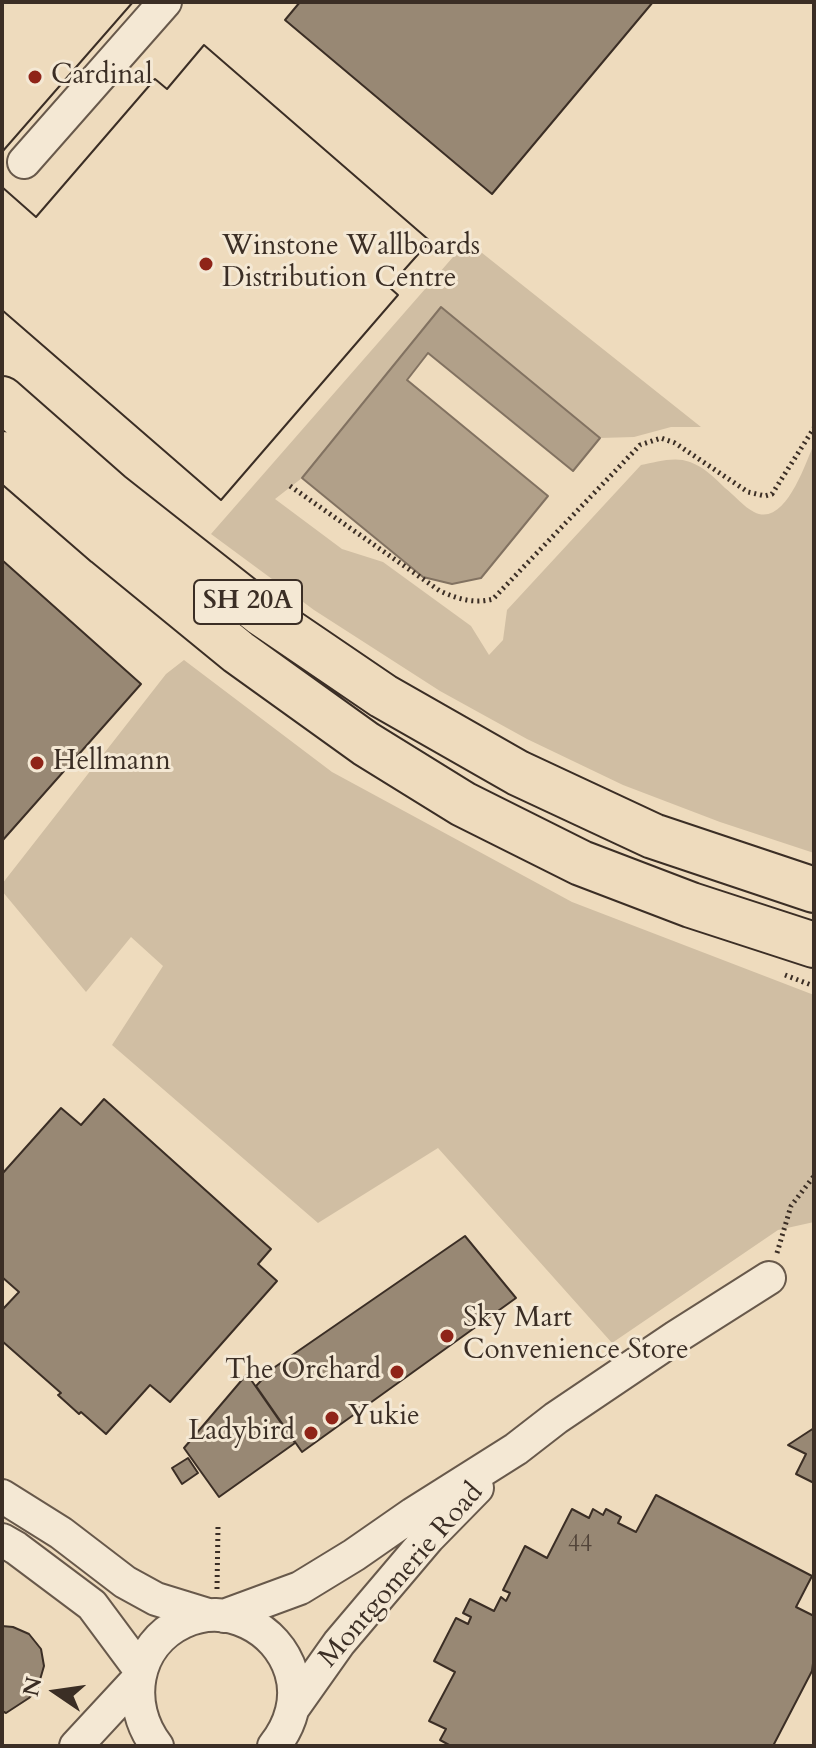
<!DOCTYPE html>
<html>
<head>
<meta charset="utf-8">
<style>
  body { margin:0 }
  #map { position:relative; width:816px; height:1748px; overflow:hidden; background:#eedbbd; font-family:Cardo,serif }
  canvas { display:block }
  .frame { position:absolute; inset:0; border:4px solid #3b2e25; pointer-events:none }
  .north { position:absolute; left:16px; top:1652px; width:80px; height:80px; -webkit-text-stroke:6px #f4e8d4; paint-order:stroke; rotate:283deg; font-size:22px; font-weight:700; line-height:32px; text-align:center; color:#3b2e25 }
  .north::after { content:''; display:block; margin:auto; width:28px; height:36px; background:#3b2e25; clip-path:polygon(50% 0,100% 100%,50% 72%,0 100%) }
</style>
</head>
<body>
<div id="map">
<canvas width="816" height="1748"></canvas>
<div class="frame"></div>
<div class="north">N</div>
</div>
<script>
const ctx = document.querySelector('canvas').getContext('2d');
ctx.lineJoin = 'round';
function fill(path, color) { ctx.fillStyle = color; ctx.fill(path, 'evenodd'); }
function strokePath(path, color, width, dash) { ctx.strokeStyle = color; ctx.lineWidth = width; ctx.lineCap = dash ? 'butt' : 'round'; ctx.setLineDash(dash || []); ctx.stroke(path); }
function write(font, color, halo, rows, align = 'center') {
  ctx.font = font + ' Cardo,serif'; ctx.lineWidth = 6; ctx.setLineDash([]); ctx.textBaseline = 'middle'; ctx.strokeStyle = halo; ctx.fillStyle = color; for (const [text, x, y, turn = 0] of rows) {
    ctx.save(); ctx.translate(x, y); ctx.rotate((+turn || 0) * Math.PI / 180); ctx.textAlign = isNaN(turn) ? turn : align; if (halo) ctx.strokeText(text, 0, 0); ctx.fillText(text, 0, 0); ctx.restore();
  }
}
fill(new Path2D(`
  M467 241 701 427H671L634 437 600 438 441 308 302 478 275 499 342 549 383 562 471 626 489 655 503 640 507 610 641 465C656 462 675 456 690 462 704 467 715 478 725 488 734 495 744 507 754 512 785 528 805 464 814 444V853L720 822 623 785 527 739 440 691 314 610 211 534Z
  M184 660 332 772 572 902 814 995V1222L778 1230 612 1343 438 1148 318 1223 112 1045 163 966 131 937 86 992 2 891V884L166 674Z`), '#d0bea3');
const water = new Path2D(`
  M441 307 600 438 573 471 428 353 407 380 548 496 481 578 452 584 423 577 302 478Z`);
fill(water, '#b1a089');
strokePath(water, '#827261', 2);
const building = new Path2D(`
  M2 2H133L2 152Z
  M2 2H133L2 152Z
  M300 2H653L492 194 285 20Z
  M204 45 430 241 389 287 398 295 221 500 2 310V187L36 217 155 79 167 89Z
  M204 45 430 241 389 287 398 295 221 500 2 310V187L36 217 155 79 167 89Z
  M2 560 141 684 2 841Z
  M104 1099 271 1249 258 1264 277 1281 170 1402 150 1385 106 1434 81 1412 79 1414 58 1395 61 1393 2 1341V1310L19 1292 2 1277V1174L61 1108 81 1125Z
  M465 1236 516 1298 302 1452 256 1386 272 1369Z
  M247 1374 295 1443 219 1497 184 1448Z
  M814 1428V1483L796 1474 806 1454 788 1445Z
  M188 1458 198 1473 182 1484 172 1468Z
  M656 1495 812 1576 796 1607 814 1616V1656L812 1671 773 1746H451L440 1740 446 1729 429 1721 455 1672 434 1661 456 1618 468 1624 471 1617 463 1613 470 1599 494 1611 501 1597 506 1601 510 1593 503 1590 525 1546 547 1558 572 1509 589 1518 593 1509 603 1515 606 1509 621 1517 618 1523 636 1532Z
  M2 1626 13 1627 29 1634 41 1649 44 1666 37 1690 29 1698 6 1713 2 1711Z`);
fill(building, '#988874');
strokePath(building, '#3b2e25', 2);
const minor = new Path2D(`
  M24 162 165 2
  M2 1496 61 1533 125 1582 156 1599 208 1615
  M2 1540 16 1548 92 1605 141 1671
  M224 1616 300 1588 354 1555 413 1514 516 1449 556 1418 676 1337 769 1278
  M293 1708 339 1643 428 1538 477 1488
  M76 1746 139 1678
  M157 1746C125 1705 134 1645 183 1622 226 1602 277 1627 291 1672 299 1698 291 1725 274 1746`);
const highway = new Path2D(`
  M2 399 110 494 261 613 383 696 518 773 653 836 814 890
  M2 454 106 544 238 652 366 744 463 804 581 863 691 905 814 945`);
strokePath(minor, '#68594b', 36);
strokePath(highway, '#3b2e25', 48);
strokePath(new Path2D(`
  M290 486 440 591C458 599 474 604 493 599L640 445 661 438 675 443 748 492 765 496 772 494 814 428
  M785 975 814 986
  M777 1253 791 1206 814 1176
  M217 1589 218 1526`), '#3b2e25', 5, [2, 4]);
strokePath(minor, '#f4e8d4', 32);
strokePath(highway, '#eedbbd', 44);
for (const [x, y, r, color] of [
  [35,77,8,"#8f2418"],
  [206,264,8,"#8f2418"],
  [37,763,8,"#8f2418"],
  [447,1336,8,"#8f2418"],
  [397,1372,8,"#8f2418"],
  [332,1418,8,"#8f2418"],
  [311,1433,8,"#8f2418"]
]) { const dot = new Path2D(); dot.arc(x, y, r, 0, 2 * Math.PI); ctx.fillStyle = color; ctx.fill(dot); strokePath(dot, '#f4e8d4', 3); }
write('24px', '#524439', null, [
  ["44",580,1545]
]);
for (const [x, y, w] of [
  [248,602,108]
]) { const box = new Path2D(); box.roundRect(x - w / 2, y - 22, w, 44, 6); ctx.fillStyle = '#f4e8d4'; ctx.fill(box); strokePath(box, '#3b2e25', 2); }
write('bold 26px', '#3b2e25', null, [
  ["SH 20A",248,602]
]);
write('28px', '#3b2e25', '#f4e8d4', [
  ["Cardinal",51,77],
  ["Winstone Wallboards",222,248],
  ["Distribution Centre",222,280],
  ["Hellmann",53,763],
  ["Sky Mart",463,1320],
  ["Convenience Store",463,1352],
  ["The Orchard",381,1372,"right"],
  ["Yukie",348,1418],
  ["Ladybird",295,1433,"right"]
], 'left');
write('28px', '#3b2e25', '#f4e8d4', [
  ["Montgomerie Road",402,1576,-49]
]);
</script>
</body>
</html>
